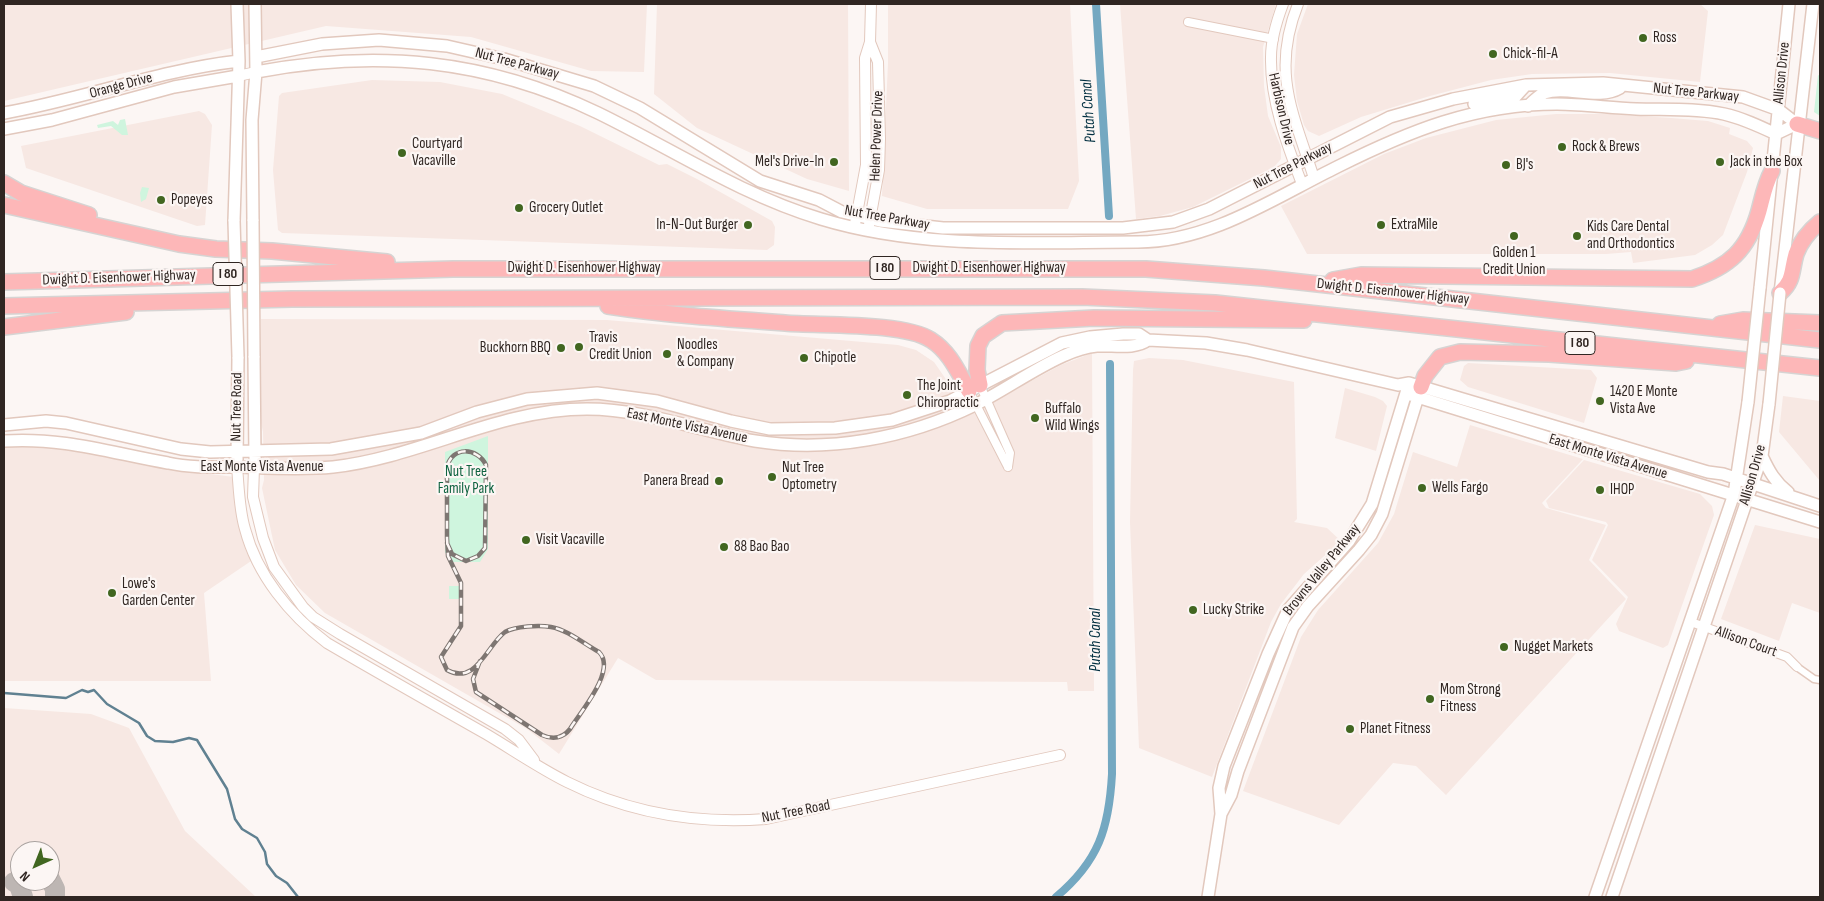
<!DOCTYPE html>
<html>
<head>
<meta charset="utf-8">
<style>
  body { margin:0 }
  #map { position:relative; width:1824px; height:901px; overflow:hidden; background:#fcf6f4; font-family:"Sofia Sans Condensed",sans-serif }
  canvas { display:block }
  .frame { position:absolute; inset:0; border:5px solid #302622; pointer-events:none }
  .north { position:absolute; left:10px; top:841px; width:50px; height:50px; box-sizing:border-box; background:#fcf6f4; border:1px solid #aaa3a0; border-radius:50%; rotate:224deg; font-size:14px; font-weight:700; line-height:20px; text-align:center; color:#302622 }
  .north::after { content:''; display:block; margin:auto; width:18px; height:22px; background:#416620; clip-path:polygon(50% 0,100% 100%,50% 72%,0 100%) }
</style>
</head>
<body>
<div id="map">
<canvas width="1824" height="901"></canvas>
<div class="frame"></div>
<div class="north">N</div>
</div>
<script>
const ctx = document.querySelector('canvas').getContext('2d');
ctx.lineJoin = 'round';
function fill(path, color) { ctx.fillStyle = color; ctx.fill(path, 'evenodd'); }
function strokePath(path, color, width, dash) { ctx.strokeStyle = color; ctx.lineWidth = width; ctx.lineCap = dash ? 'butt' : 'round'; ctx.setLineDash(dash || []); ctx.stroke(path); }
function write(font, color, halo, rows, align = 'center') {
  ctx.font = font + ' "Sofia Sans Condensed",sans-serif'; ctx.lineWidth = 4.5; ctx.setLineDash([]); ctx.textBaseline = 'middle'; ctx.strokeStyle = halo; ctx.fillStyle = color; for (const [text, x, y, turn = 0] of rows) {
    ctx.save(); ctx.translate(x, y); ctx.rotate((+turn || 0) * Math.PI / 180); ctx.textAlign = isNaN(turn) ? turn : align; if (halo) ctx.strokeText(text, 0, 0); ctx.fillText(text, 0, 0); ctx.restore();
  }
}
fill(new Path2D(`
  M4 4H647L644 72 591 71 471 37 326 26 4 101Z
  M657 4H848L849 191 807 179 697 128 654 94Z
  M888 4H1070L1079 181 1068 209H927L882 196 888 63Z
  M1120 4H1276L1263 47 1264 86 1268 116 1281 147V159L1274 167 1193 207 1160 216 1136 219Z
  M1308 4H1700L1708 11 1700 82 1610 73 1532 74 1491 80 1430 96 1361 117 1319 136 1308 131 1304 125 1297 101 1294 75 1297 34Z
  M372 80 440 82 502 94 580 126 659 165 667 164 697 179 772 221 775 227 774 245 767 250 282 233 278 230 273 170 279 96 282 93Z
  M199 111 205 114 212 125 205 225 197 226 26 168 21 146Z
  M1556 114H1610L1671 118 1708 121 1730 128 1729 134 1747 141 1753 148 1747 172 1723 235 1712 245 1695 255 1633 263 1631 252 1606 254H1307L1281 206 1384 154 1426 138 1496 120Z
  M261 319 607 320 898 345 916 350 934 362 970 414 1061 365 1092 353 1094 691H1068L1067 682 656 680 618 658 559 754 527 729 325 613 296 585 275 550 262 488 264 480 263 432 261 422Z
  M1149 358 1183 360 1294 382 1297 519 1294 522 1327 528 1341 541 1304 574 1281 604 1271 622 1212 777 1139 748 1130 522 1133 370 1134 361Z
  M1468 363 1591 370 1597 378 1584 423 1468 387 1460 380 1464 366Z
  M1345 388 1375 397 1383 401 1387 406 1376 451 1335 438Z
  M1783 396 1820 401V481L1779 432Z
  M1470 425 1583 459 1542 503 1546 508 1606 525 1589 560 1626 599 1446 795 1416 766 1393 763 1339 825 1243 791 1301 637 1318 610 1378 543 1394 514 1413 452 1457 467Z
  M72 444 147 466 234 477 257 557 204 593 211 681H4V446Z
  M1584 460 1700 494 1712 506 1714 515 1668 645 1663 648 1619 631 1616 624 1628 597 1592 560 1608 525 1606 522 1549 508 1546 501Z
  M1755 525 1820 539V613L1792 603 1779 641 1721 619Z
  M4 708 91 714 129 728 185 831 256 897H4ZM20 851H50V881H20Z`), '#f7e8e3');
fill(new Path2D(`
  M1818 75 1820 76V116L1814 112Z
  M125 119 128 135H122L111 126 98 128 97 125 113 121 118 125 120 120Z
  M142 187 149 188 146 199 141 202 140 193Z
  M488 436V549L480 562H453L449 553H445V452Z
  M449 586H459V599H449Z`), '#cff5de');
strokePath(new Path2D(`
  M4 693 66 698 82 690 88 692 94 690 107 704 139 723 147 736 155 741 173 742 189 738 197 740 227 789 235 819 242 829 257 838 265 852 267 864 276 876 287 883 298 897`), '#608191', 2.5);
strokePath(new Path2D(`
  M1096 4 1109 216
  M1056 897C1099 861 1109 828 1112 774L1110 364`), '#74a8c1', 8);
strokePath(new Path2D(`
  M50 879 55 889V897
  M14 882 19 885 23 897`), '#bdb6b3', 20);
const pedestrian = new Path2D(`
  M1797 667 1814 679 1820 680`);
const minor = new Path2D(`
  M1188 22 1274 39
  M980 385 1010 453 1008 467
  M969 391 1008 467
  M1691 622 1787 657 1797 667`);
const tertiary = new Path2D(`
  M1283 4C1277 20 1271 39 1271 57 1270 100 1287 145 1302 184
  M1298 4C1271 72 1293 113 1314 178
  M238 76 256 72
  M855 224 866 165 865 58 870 42 871 4
  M869 225 879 170 880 139 878 62 870 42
  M237 467C239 488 239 509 245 529 257 575 290 615 327 643 380 674 433 704 486 734 513 750 539 768 567 782 629 813 698 824 766 819L1060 755
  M254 468 253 497 263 538 274 567 303 607 313 617 340 634 505 729 519 740 534 760`);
const secondary = new Path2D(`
  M256 57 322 44 379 40 447 46 504 59 594 86 640 108 760 181 819 200 842 212 880 221 943 228H1123L1173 222 1209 209 1390 117 1453 99 1526 85 1603 83 1743 97 1779 110 1797 124
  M256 72C377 49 486 59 598 113 672 149 741 195 821 219 923 250 1032 242 1138 242 1210 242 1274 198 1337 167 1409 131 1475 104 1557 104 1583 104 1610 108 1636 109 1665 110 1695 108 1724 114 1742 118 1759 126 1776 134L1797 124
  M1474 104 1515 97 1526 85
  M1528 106C1533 101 1538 96 1544 93 1567 85 1598 101 1620 88
  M4 113C83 99 159 70 239 61
  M4 129 52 120 174 87 238 76
  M234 221 239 61 237 4
  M253 221 252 120 256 72 255 4
  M1760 288 1789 4
  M1780 293 1813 4
  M254 356 255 459
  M1411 395 1820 522
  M4 425 46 421 66 423 181 449 210 452 331 449 421 433 477 412 527 399 597 393 657 401 731 421 770 429 835 428 892 420 950 401 1062 343 1090 337 1123 334H1139L1148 340 1206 343 1247 350 1398 385 1409 383 1708 472 1723 474 1820 506
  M4 441C63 437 111 453 168 463 191 468 215 467 239 467 270 468 302 470 333 467 421 457 498 409 587 409 645 409 699 431 755 441 829 453 908 438 975 405 1005 390 1032 370 1063 356 1074 351 1085 347 1097 346 1113 345 1135 350 1148 340
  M1762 456C1769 471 1775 482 1788 492
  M237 460 238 357
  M1221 814 1231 795 1238 771 1293 627 1308 606 1359 550 1371 535 1382 514 1421 387
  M1208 897 1221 814 1219 788 1224 766 1268 654 1288 610 1349 541 1372 504 1409 383
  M1595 897 1734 494 1748 402
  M1612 897 1762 456 1769 404`);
const motorway = new Path2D(`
  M1797 124 1820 131
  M4 183 21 193 89 215
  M4 205 179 244 216 249 272 251 387 262
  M1333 280 1361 275 1692 279C1729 267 1748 250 1759 211 1763 196 1765 184 1772 171
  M4 282 453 269H1146L1264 278 1820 340
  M1780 293C1794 281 1791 271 1796 254 1801 240 1809 231 1820 222
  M4 306 292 299 1082 297 1215 303 1820 368
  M608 306C666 315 727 319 785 323 820 326 904 322 931 340 950 352 958 372 969 391
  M1720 324 1743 320 1820 323
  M4 327 126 312
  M980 385 977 370 978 346 983 336 1002 323 1094 318 1304 320
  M1421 387 1425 376 1440 357 1460 352 1549 354 1676 363 1686 361`);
strokePath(pedestrian, '#e2c8bd', 9);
strokePath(minor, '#e2c8bd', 10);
strokePath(tertiary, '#e2c8bd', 12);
strokePath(secondary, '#e2c8bd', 14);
strokePath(motorway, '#d6d4d3', 18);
strokePath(pedestrian, '#fff', 6);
strokePath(minor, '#fff', 8);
strokePath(tertiary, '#fff', 10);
strokePath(secondary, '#fff', 11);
strokePath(motorway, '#fdb7b8', 15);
const rail = new Path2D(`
  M447 543 452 554 466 561 478 556 485 548 486 465C477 447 452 446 447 467V538L448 556 461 583V626L441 657 447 670C476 686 487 645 505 632 515 626 540 625 551 627 568 630 584 644 599 652 617 670 581 711 570 729 563 738 553 740 542 735L476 692 473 679 480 661`);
strokePath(rail, '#7e7672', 4.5);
strokePath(rail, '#fcf6f4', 2.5, [8]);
const secondaryBridge = new Path2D(`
  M234 221 238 357
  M253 221 254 356
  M1748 402 1760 288
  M1769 404 1780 293`);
strokePath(secondaryBridge, '#e2c8bd', 14, []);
strokePath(secondaryBridge, '#fff', 11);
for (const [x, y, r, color] of [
  [1643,38,5,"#416620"],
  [1493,54,5,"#416620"],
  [1562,147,5,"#416620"],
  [402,153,5,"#416620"],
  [834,162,5,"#416620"],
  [1720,162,5,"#416620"],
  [1506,165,5,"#416620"],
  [161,200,5,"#416620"],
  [519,208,5,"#416620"],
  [748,225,5,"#416620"],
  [1381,225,5,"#416620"],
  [1514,236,5,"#416620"],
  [1577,236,5,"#416620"],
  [579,347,5,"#416620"],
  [561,348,5,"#416620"],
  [667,354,5,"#416620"],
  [804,358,5,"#416620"],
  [907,395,5,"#416620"],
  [1600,401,5,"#416620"],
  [1035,418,5,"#416620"],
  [772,477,5,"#416620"],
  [719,481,5,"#416620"],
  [1422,488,5,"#416620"],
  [1600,490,5,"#416620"],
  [526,540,5,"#416620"],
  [724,547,5,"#416620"],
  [112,593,5,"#416620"],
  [1193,610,5,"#416620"],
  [1504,647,5,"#416620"],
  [1430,699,5,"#416620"],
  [1350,729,5,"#416620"]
]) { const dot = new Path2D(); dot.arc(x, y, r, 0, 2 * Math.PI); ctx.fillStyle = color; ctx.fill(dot); strokePath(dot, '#fcf6f4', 2); }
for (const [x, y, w] of [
  [885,268,30],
  [228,274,30],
  [1580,343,30]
]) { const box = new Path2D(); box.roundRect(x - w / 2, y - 11.5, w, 23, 4); ctx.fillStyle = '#fcf6f4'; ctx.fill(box); strokePath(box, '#302622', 1); }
write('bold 14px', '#302622', null, [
  ["I 80",885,268],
  ["I 80",228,274],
  ["I 80",1580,343]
]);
write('15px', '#302622', '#fcf6f4', [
  ["Ross",1653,38],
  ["Chick-fil-A",1503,54],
  ["Courtyard",412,144],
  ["Vacaville",412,161],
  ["Rock & Brews",1572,147],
  ["Mel's Drive-In",824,162,"right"],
  ["Jack in the Box",1730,162],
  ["BJ's",1516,165],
  ["Popeyes",171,200],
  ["Grocery Outlet",529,208],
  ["In-N-Out Burger",738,225,"right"],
  ["ExtraMile",1391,225],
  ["Kids Care Dental",1587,227],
  ["and Orthodontics",1587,244],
  ["Golden 1",1514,253,"center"],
  ["Credit Union",1514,270,"center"],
  ["Travis",589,338],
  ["Credit Union",589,355],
  ["Noodles",677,345],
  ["& Company",677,362],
  ["Buckhorn BBQ",551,348,"right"],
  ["Chipotle",814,358],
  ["The Joint",917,386],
  ["Chiropractic",917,403],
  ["1420 E Monte",1610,392],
  ["Vista Ave",1610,409],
  ["Buffalo",1045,409],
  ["Wild Wings",1045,426],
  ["Nut Tree",782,468],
  ["Optometry",782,485],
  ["Panera Bread",709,481,"right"],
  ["Wells Fargo",1432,488],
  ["IHOP",1610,490],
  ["Visit Vacaville",536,540],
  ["88 Bao Bao",734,547],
  ["Lowe's",122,584],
  ["Garden Center",122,601],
  ["Lucky Strike",1203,610],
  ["Nugget Markets",1514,647],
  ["Mom Strong",1440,690],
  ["Fitness",1440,707],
  ["Planet Fitness",1360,729]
], 'left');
write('15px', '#302622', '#fcf6f4', [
  ["Nut Tree Parkway",517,64,15],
  ["Allison Drive",1782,73,-84],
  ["Orange Drive",121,86,-15],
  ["Nut Tree Parkway",1696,93,6],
  ["Harbison Drive",1281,109,77],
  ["Helen Power Drive",877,136,-88],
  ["Nut Tree Parkway",1293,166,-27],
  ["Nut Tree Parkway",887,218,10],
  ["Dwight D. Eisenhower Highway",584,268],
  ["Dwight D. Eisenhower Highway",989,268],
  ["Dwight D. Eisenhower Highway",119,278,-2],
  ["Dwight D. Eisenhower Highway",1393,292,6],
  ["Nut Tree Road",237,407,-89],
  ["East Monte Vista Avenue",687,426,12],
  ["East Monte Vista Avenue",1608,457,17],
  ["East Monte Vista Avenue",262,467],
  ["Allison Drive",1753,475,-74],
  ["Browns Valley Parkway",1322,570,-51],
  ["Allison Court",1746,642,20],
  ["Nut Tree Road",796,812,-11]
]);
write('15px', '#0f6340', '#fcf6f4', [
  ["Nut Tree",466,472],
  ["Family Park",466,489]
]);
write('italic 16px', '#002f40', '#fcf6f4', [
  ["Putah Canal",1089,111,-94],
  ["Putah Canal",1096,640,-90]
]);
</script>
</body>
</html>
